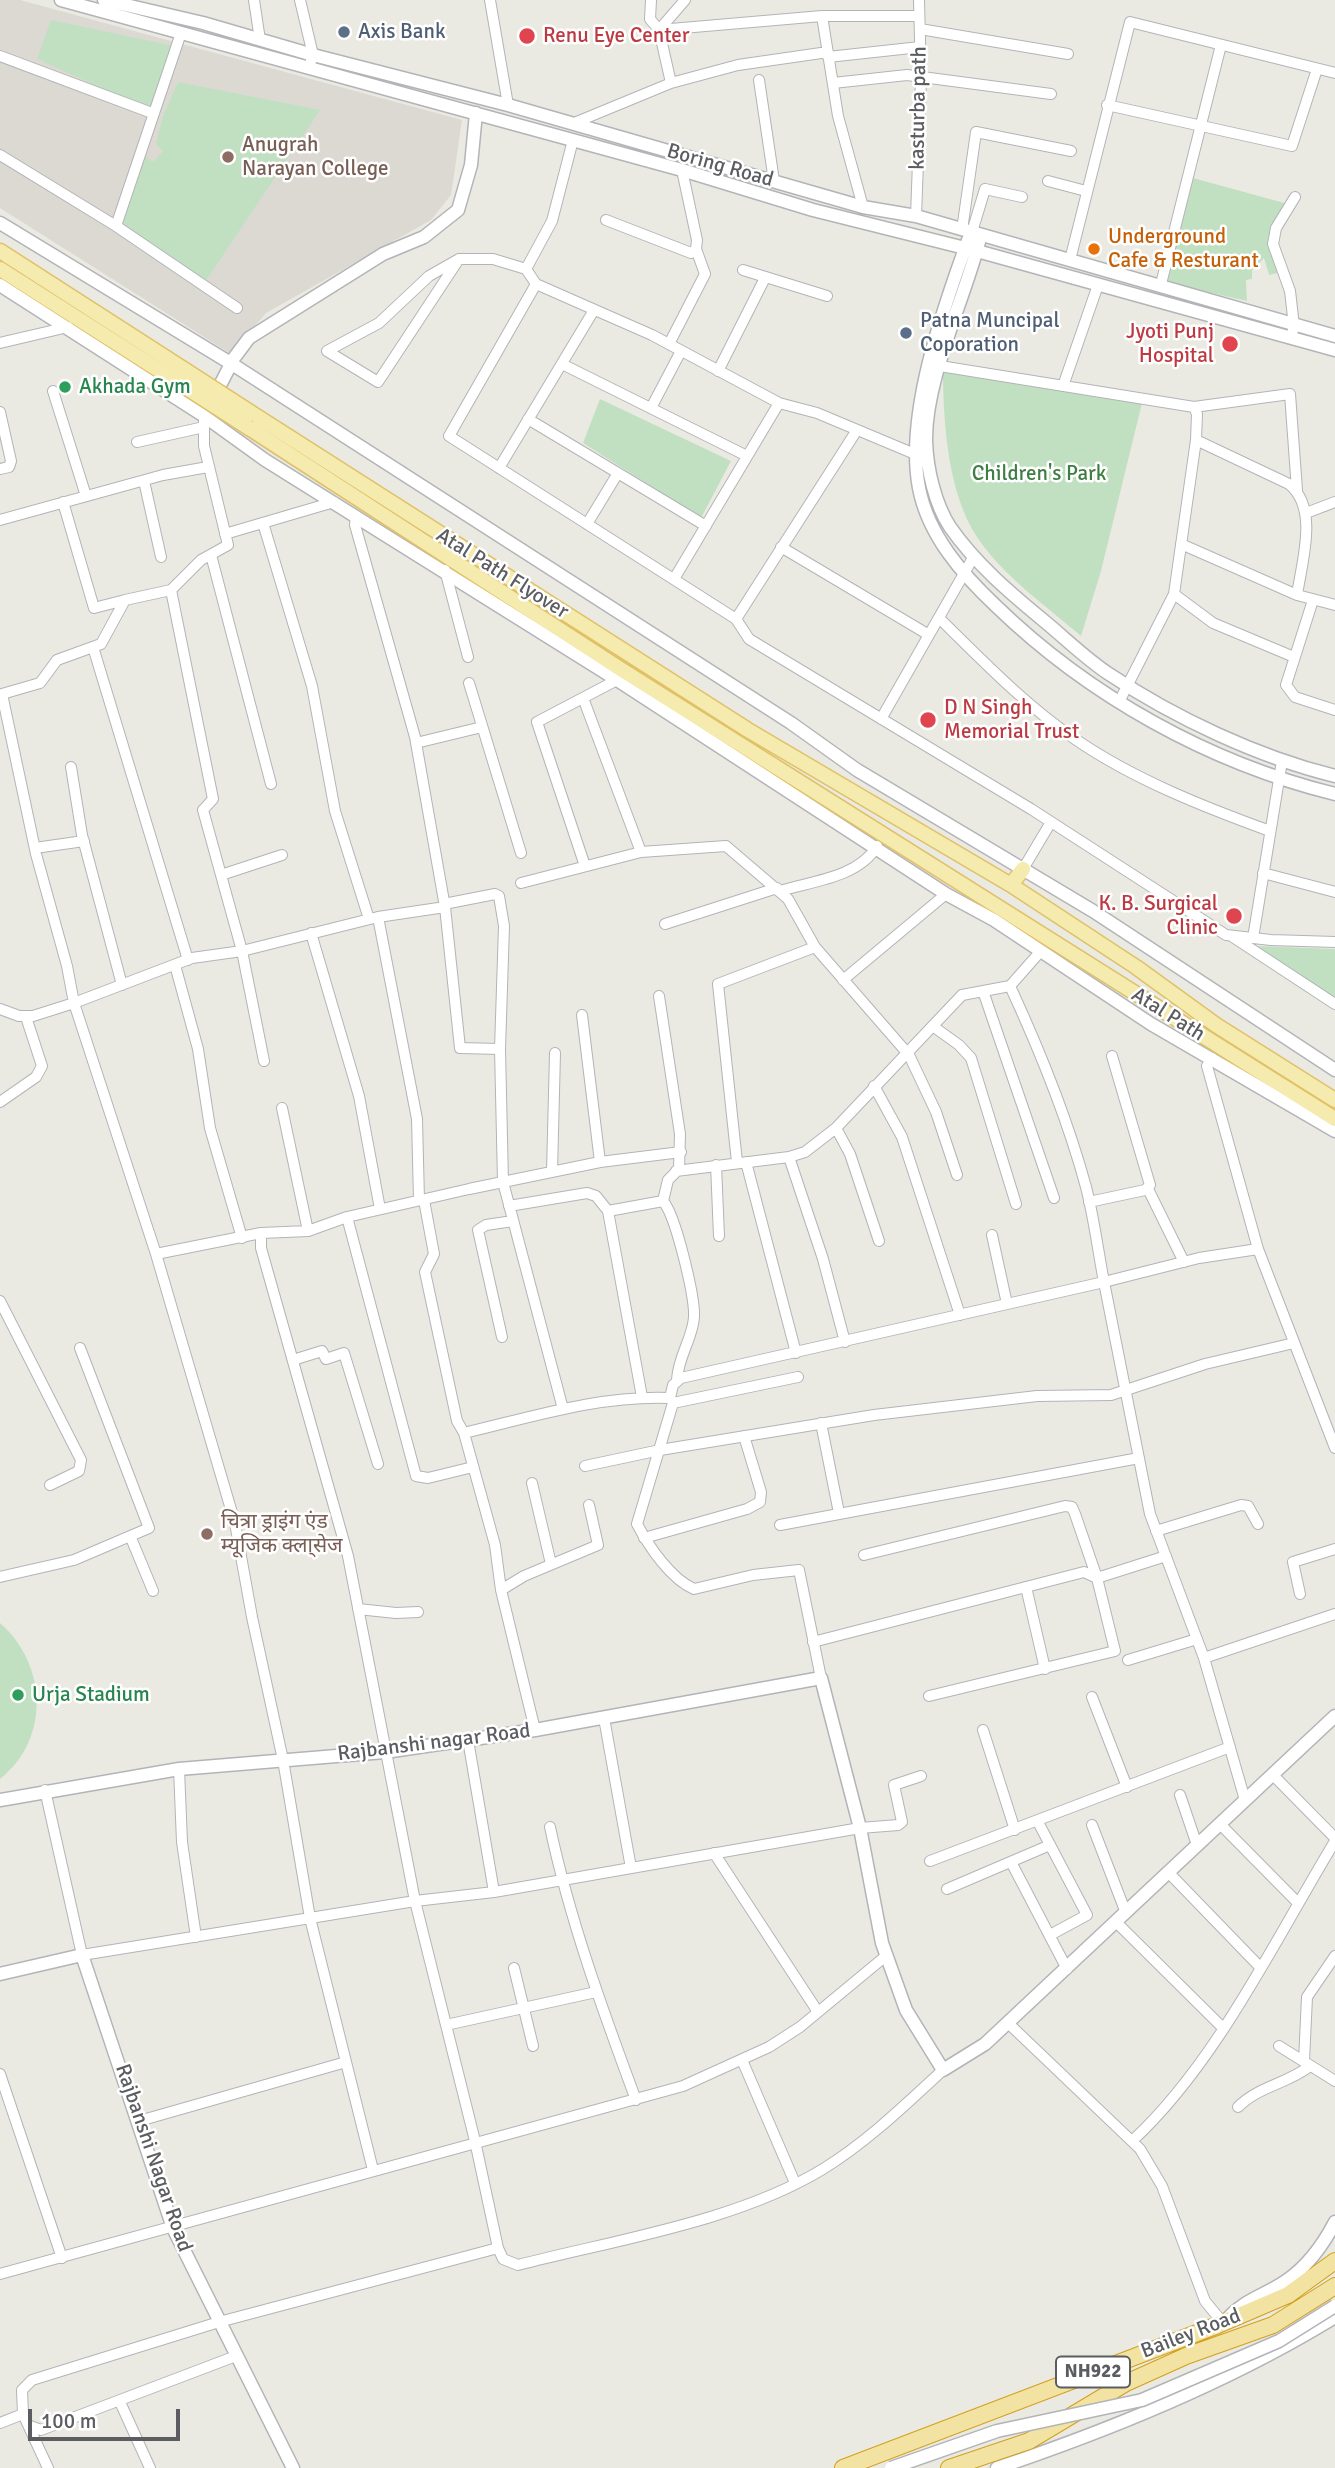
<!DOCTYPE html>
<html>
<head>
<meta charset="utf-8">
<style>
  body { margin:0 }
  #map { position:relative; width:1335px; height:2468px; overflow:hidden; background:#ebeae2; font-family:Signika,sans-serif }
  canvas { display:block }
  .scale { position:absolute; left:28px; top:2409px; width:152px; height:32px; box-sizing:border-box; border:4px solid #5b5d61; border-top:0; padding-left:9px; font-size:21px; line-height:24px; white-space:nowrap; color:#5b5d61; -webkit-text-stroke:5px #fff; paint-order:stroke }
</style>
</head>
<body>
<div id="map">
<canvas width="1335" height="2468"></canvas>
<div class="scale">100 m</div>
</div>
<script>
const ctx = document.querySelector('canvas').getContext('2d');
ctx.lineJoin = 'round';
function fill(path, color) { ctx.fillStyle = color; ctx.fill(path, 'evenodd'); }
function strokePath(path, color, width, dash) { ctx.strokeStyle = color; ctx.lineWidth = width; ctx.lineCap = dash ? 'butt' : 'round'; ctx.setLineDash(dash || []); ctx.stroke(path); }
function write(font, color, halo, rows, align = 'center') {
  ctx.font = font + ' Signika,"Noto Sans Devanagari",sans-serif'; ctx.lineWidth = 5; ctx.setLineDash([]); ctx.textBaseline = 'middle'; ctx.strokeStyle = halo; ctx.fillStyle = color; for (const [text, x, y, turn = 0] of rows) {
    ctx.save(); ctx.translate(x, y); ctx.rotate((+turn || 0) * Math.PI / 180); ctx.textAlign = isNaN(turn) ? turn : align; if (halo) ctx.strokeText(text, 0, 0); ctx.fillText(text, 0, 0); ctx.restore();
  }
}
fill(new Path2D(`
  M0 0H20L462 120 451 195 431 220 266 313 231 354 0 208Z`), '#dbd9d1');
fill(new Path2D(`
  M51 20 174 46 155 105 146 108 37 59Z
  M178 82 320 110 205 282 130 232 122 222 146 157 154 162 163 151 156 144 163 116Z
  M1193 178 1288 204 1274 227 1281 272 1269 275 1264 258 1252 270V279L1246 280 1247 301 1163 282Z
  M943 371 1142 403 1101 571 1081 636C1046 606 1003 576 977 537 948 494 943 422 943 371Z
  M600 399 731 461 701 518 583 443Z
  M1257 946 1335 949V998Z
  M0 1623C47 1664 51 1739 0 1779Z`), '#c1e0c2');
const minor = new Path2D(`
  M254 0 260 40
  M300 0 313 55 309 67
  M490 0 508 105
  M651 0 650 19 659 30 822 16H919
  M822 16 838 116 863 207
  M920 29 1068 54
  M0 56 152 113
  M828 57 920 47
  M759 80 774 181
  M671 83 738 65 828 52
  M833 83 907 75 1051 94
  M1107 105 1292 146 1317 69
  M574 123 671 83 659 30 685 0
  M0 155 116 226 237 308
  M1048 181 1086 191
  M916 216 921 80 919 0
  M606 220 691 253 696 249 697 240 682 170
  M116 226 181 33
  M962 230 976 132 1071 151
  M972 232 985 189 1022 197
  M459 259 378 382 327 351 379 323 429 276 459 259H493L526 269 536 284 652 335 779 403 817 413 922 457
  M1070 260 1130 22 1335 73
  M526 269 552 221 573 140
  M743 270 827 296
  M536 284 449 436 736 619 749 639 1031 809 1226 935 1271 940 1335 942
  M1161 284 1221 45
  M1291 338 1294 326 1290 291 1273 244 1276 228 1295 197
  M0 343 68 327
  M669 344 705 274 696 249
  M562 364 747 456
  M940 366 1194 407 1197 414 1196 440 1174 594 1119 702
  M718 371 765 278
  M1063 386 1098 285
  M53 391 86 496
  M1194 407 1290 394 1297 490
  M651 408 681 351
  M0 412 11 461 9 467 0 469
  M528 419 706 526
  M1196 440 1289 484C1319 508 1302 561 1297 595
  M137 442 204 427
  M499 468 594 310
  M144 481 161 557
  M63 502 94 608 125 600
  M1306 513 1335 502
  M356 516 355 525 415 737 445 907 460 1048 500 1049 503 1182 563 1409
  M0 520 163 475 208 467
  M263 523 312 686 335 811 369 919
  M587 524 618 473
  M225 534 334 502
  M1181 544 1297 595 1335 605
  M781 547 929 635
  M211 555 271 784
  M445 570 468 657
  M674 579 779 403
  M171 590 213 799 203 810 242 951 264 1061
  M1174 594 1213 623 1294 657
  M1313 600 1286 685 1295 697 1335 710
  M939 618C982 660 1025 705 1075 739 1133 779 1204 807 1270 831
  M736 619 857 430
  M93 647 188 960
  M469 683 521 853
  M583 698 641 852
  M881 719 974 556
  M416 743 482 727
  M71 767 82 835 122 985
  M35 848 84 841
  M585 866 537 722 617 680
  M1023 869 1051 822
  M1263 873 1335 892
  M221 875 282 855
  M521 883 641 852 726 846 788 899 815 947 909 1055 936 1112 957 1175
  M780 891C813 881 859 877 877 846
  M444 904 495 894 499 896 504 926 500 1049
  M378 917 417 1119 419 1200
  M665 924 777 888
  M311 933 359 1096 380 1209
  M1233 937 1335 1004
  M1253 938 1282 761
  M175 965 198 1049 210 1128 242 1238
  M843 980 946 894
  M983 991 1054 1198
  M0 1009 19 1016H33L74 1003 67 966 36 854 2 694 40 683 57 660 101 644 125 600 171 590 201 560 228 545 204 446V416
  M582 1015 600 1162
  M934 1027 959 1045 971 1058 1016 1204
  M1212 1058 1207 1066 1258 1249
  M874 1086 902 1137 960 1315
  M0 1102 36 1077 42 1066 26 1017
  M282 1108 308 1231
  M836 1128 850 1154 879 1241
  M789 1157 823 1259 845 1342
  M737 1162 718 984 815 947
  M746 1162 796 1353
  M716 1165 719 1236
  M676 1171 789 1157 805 1152 836 1128 962 995 1010 986 1040 952
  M552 1172 555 1053
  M1148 1189 1184 1262
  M424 1200 434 1254 425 1272 457 1421 464 1433
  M663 1201C676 1216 695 1297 694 1317 693 1338 678 1356 677 1380
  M1089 1202 1145 1190 1150 1185 1112 1056
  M509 1206 587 1193 596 1196 608 1211 642 1397
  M608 1211 663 1201 668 1180 679 1169 680 1134 659 996
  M347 1217 416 1476 428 1478 473 1467
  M261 1233V1248L348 1556 415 1901 475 2141 498 2248
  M992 1235 1007 1304
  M156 1254 261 1233 308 1231 347 1217 469 1189 600 1162 681 1152
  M0 1301 81 1460 79 1471 50 1485
  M502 1337 478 1230 486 1225 513 1221
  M293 1360 322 1351 326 1359 344 1353 378 1464
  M670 1398 673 1403 637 1524C649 1547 671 1579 694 1589L753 1575 799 1570 821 1678
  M673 1403 798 1377
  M821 1423 839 1513
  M585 1466 660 1450 874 1415 1037 1396 1111 1395 1205 1364 1294 1343
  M532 1483 551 1564
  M780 1525 1139 1458
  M1156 1531 1241 1505 1248 1506 1258 1524
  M131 1538 153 1591
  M644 1538 747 1509 760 1502 761 1492 744 1436
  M864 1555 1065 1506 1072 1507 1075 1514 1097 1578 1115 1651 929 1696
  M0 1577 74 1560 149 1528 80 1348
  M1026 1587 1045 1669
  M501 1590 524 1576 598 1545 589 1505
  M1300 1594 1293 1562 1335 1549
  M358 1609 396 1613 418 1612
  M813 1642 1084 1572 1097 1578 1166 1556
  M1204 1658 1335 1614
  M1128 1660 1197 1639
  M1092 1697 1127 1787
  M604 1718 631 1868
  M535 1730 501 1590 495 1545 464 1433C532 1417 600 1395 670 1398L673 1385 681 1378 1104 1282C1098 1251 1094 1218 1086 1187 1067 1117 1040 1051 1010 986
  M983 1730 1015 1830
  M468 1740 494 1892
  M179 1769 182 1842 196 1937
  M1272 1774 1335 1838
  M45 1790 82 1955 415 1901 494 1892 860 1828 898 1825 902 1822 894 1785 921 1776
  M1180 1795 1197 1845
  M1245 1800 1204 1658 1150 1514 1104 1282 1199 1258 1258 1249 1335 1448
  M1038 1822 1087 1915 1050 1935
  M1220 1824 1298 1903
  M1092 1825 1126 1913
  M550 1827C570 1921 603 2011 636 2100
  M714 1853 818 2012
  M930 1861 1230 1747
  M1011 1862 1067 1969
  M1169 1873 1259 1966
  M947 1889 1050 1845
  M1117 1923 1223 2028
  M514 1968 533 2046
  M1008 2023 1140 2149 1162 2186 1205 2301 1223 2323
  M446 2025 596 1992
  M1279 2046 1335 2081
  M742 2060 795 2183
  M1304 2061 1307 1997 1335 1956
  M0 2074 62 2258
  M1238 2107C1259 2086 1287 2084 1310 2066
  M139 2121 346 2062
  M1132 2141C1216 2064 1276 1938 1335 1841
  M373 2170 310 1918 283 1760 252 1617 235 1523 156 1254 74 1003 192 958 242 951 378 917 445 907
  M0 2274 683 2086 769 2047 800 2027 887 1955
  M120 2402 150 2468
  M0 2423 23 2414
  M30 2426 41 2430 236 2356
  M48 2468 23 2414 22 2390 32 2380 219 2322 498 2248 503 2259 518 2265C615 2240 738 2221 823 2169 867 2142 905 2105 943 2070`);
const tertiary = new Path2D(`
  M61 0 682 170 813 210 977 251 1335 350
  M104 0 203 23 313 55 508 105 863 207 916 216 1335 336
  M0 223 232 364 791 723 857 770 1093 911 1335 1070
  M968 240C943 309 905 415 919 488 928 535 962 574 996 606 1089 696 1209 763 1335 794
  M979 242C963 303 925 380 926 441 927 469 935 504 950 527 976 564 1009 592 1043 620 1065 638 1086 659 1109 674 1175 718 1258 757 1335 776
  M0 285 204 416 265 460 617 680 946 894 994 920 1151 1024 1335 1131
  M214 397 234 358 249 338 383 254 424 237 458 210 471 165 476 113
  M0 1800 179 1769 385 1752 535 1730 821 1678 860 1828 882 1943 906 2010 943 2070 985 2044 1335 1716
  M0 1974 82 1955 173 2228 293 2468
  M1226 2320C1245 2299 1264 2296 1286 2281 1308 2266 1323 2245 1335 2222
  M997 2468C1110 2430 1234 2379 1335 2317`);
const primary = new Path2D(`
  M0 251 185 370
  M0 269 176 381
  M253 414 748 730 1011 885 1136 967 1216 1025 1335 1100
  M249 428 622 670 1335 1119
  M1011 885 1023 869`);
const trunk = new Path2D(`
  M843 2468 1218 2325 1288 2295 1335 2261
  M949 2468 1029 2441 1126 2383 1186 2356 1273 2325 1335 2286`);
strokePath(minor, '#b3b4b8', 12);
strokePath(tertiary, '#b3b4b8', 15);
strokePath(primary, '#e0c167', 17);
strokePath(trunk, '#d39f1b', 18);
strokePath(minor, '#fff', 10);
strokePath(tertiary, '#fff', 12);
strokePath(primary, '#f5ebae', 14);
strokePath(trunk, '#f2e3a2', 16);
const tertiaryBridge = new Path2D(`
  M891 2468 997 2431 1142 2400 1279 2341 1335 2306`);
const primaryBridge = new Path2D(`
  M185 370 253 414
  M176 381 249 428`);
strokePath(tertiaryBridge, '#b3b4b8', 15, []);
strokePath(primaryBridge, '#e0c167', 17, []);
strokePath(tertiaryBridge, '#fff', 12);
strokePath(primaryBridge, '#f5ebae', 14);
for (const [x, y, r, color] of [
  [344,32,7,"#5c6f8a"],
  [527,36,9,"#e0444e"],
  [228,157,7,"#8d6e63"],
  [1094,249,7,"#e8710a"],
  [906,333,7,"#5c6f8a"],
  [1230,344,9,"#e0444e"],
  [65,387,7,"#2e9e5b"],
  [928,720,9,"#e0444e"],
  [1234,916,9,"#e0444e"],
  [207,1534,7,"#8d6e63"],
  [18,1695,7,"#2e9e5b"]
]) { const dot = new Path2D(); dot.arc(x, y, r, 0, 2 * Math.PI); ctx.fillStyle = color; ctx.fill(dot); strokePath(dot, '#fff', 2.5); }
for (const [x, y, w] of [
  [1093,2372,74]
]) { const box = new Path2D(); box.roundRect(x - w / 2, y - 15.5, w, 31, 5); ctx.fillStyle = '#fff'; ctx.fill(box); strokePath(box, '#5b5d61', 2); }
write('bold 19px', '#5b5d61', null, [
  ["NH922",1093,2372]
]);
write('21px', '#4e5e75', '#fff', [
  ["Axis Bank",358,32],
  ["Patna Muncipal",920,321],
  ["Coporation",920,345]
], 'left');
write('21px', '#be3a42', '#fff', [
  ["Renu Eye Center",543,36],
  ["Jyoti Punj",1214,332,"right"],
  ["Hospital",1214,356,"right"],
  ["D N Singh",944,708],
  ["Memorial Trust",944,732],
  ["K. B. Surgical",1218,904,"right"],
  ["Clinic",1218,928,"right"]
], 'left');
write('21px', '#5b5d61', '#fff', [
  ["kasturba path",919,108,-89],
  ["Boring Road",720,166,16],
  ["Atal Path Flyover",502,574,32],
  ["Atal Path",1168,1015,32],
  ["Rajbanshi nagar Road",434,1743,-7],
  ["Rajbanshi Nagar Road",153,2158,71],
  ["Bailey Road",1191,2334,-21]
]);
write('21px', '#785e54', '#fff', [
  ["Anugrah",242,145],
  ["Narayan College",242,169],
  ["चित्रा ड्राइंग एंड",221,1522],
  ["म्यूजिक क्ला्सेज",221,1546]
], 'left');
write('21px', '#c56008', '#fff', [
  ["Underground",1108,237],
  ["Cafe & Resturant",1108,261]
], 'left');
write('21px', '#27864d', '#fff', [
  ["Akhada Gym",79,387],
  ["Urja Stadium",32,1695]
], 'left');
write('21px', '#3e7d43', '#fff', [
  ["Children's Park",1039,474]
]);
</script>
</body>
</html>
